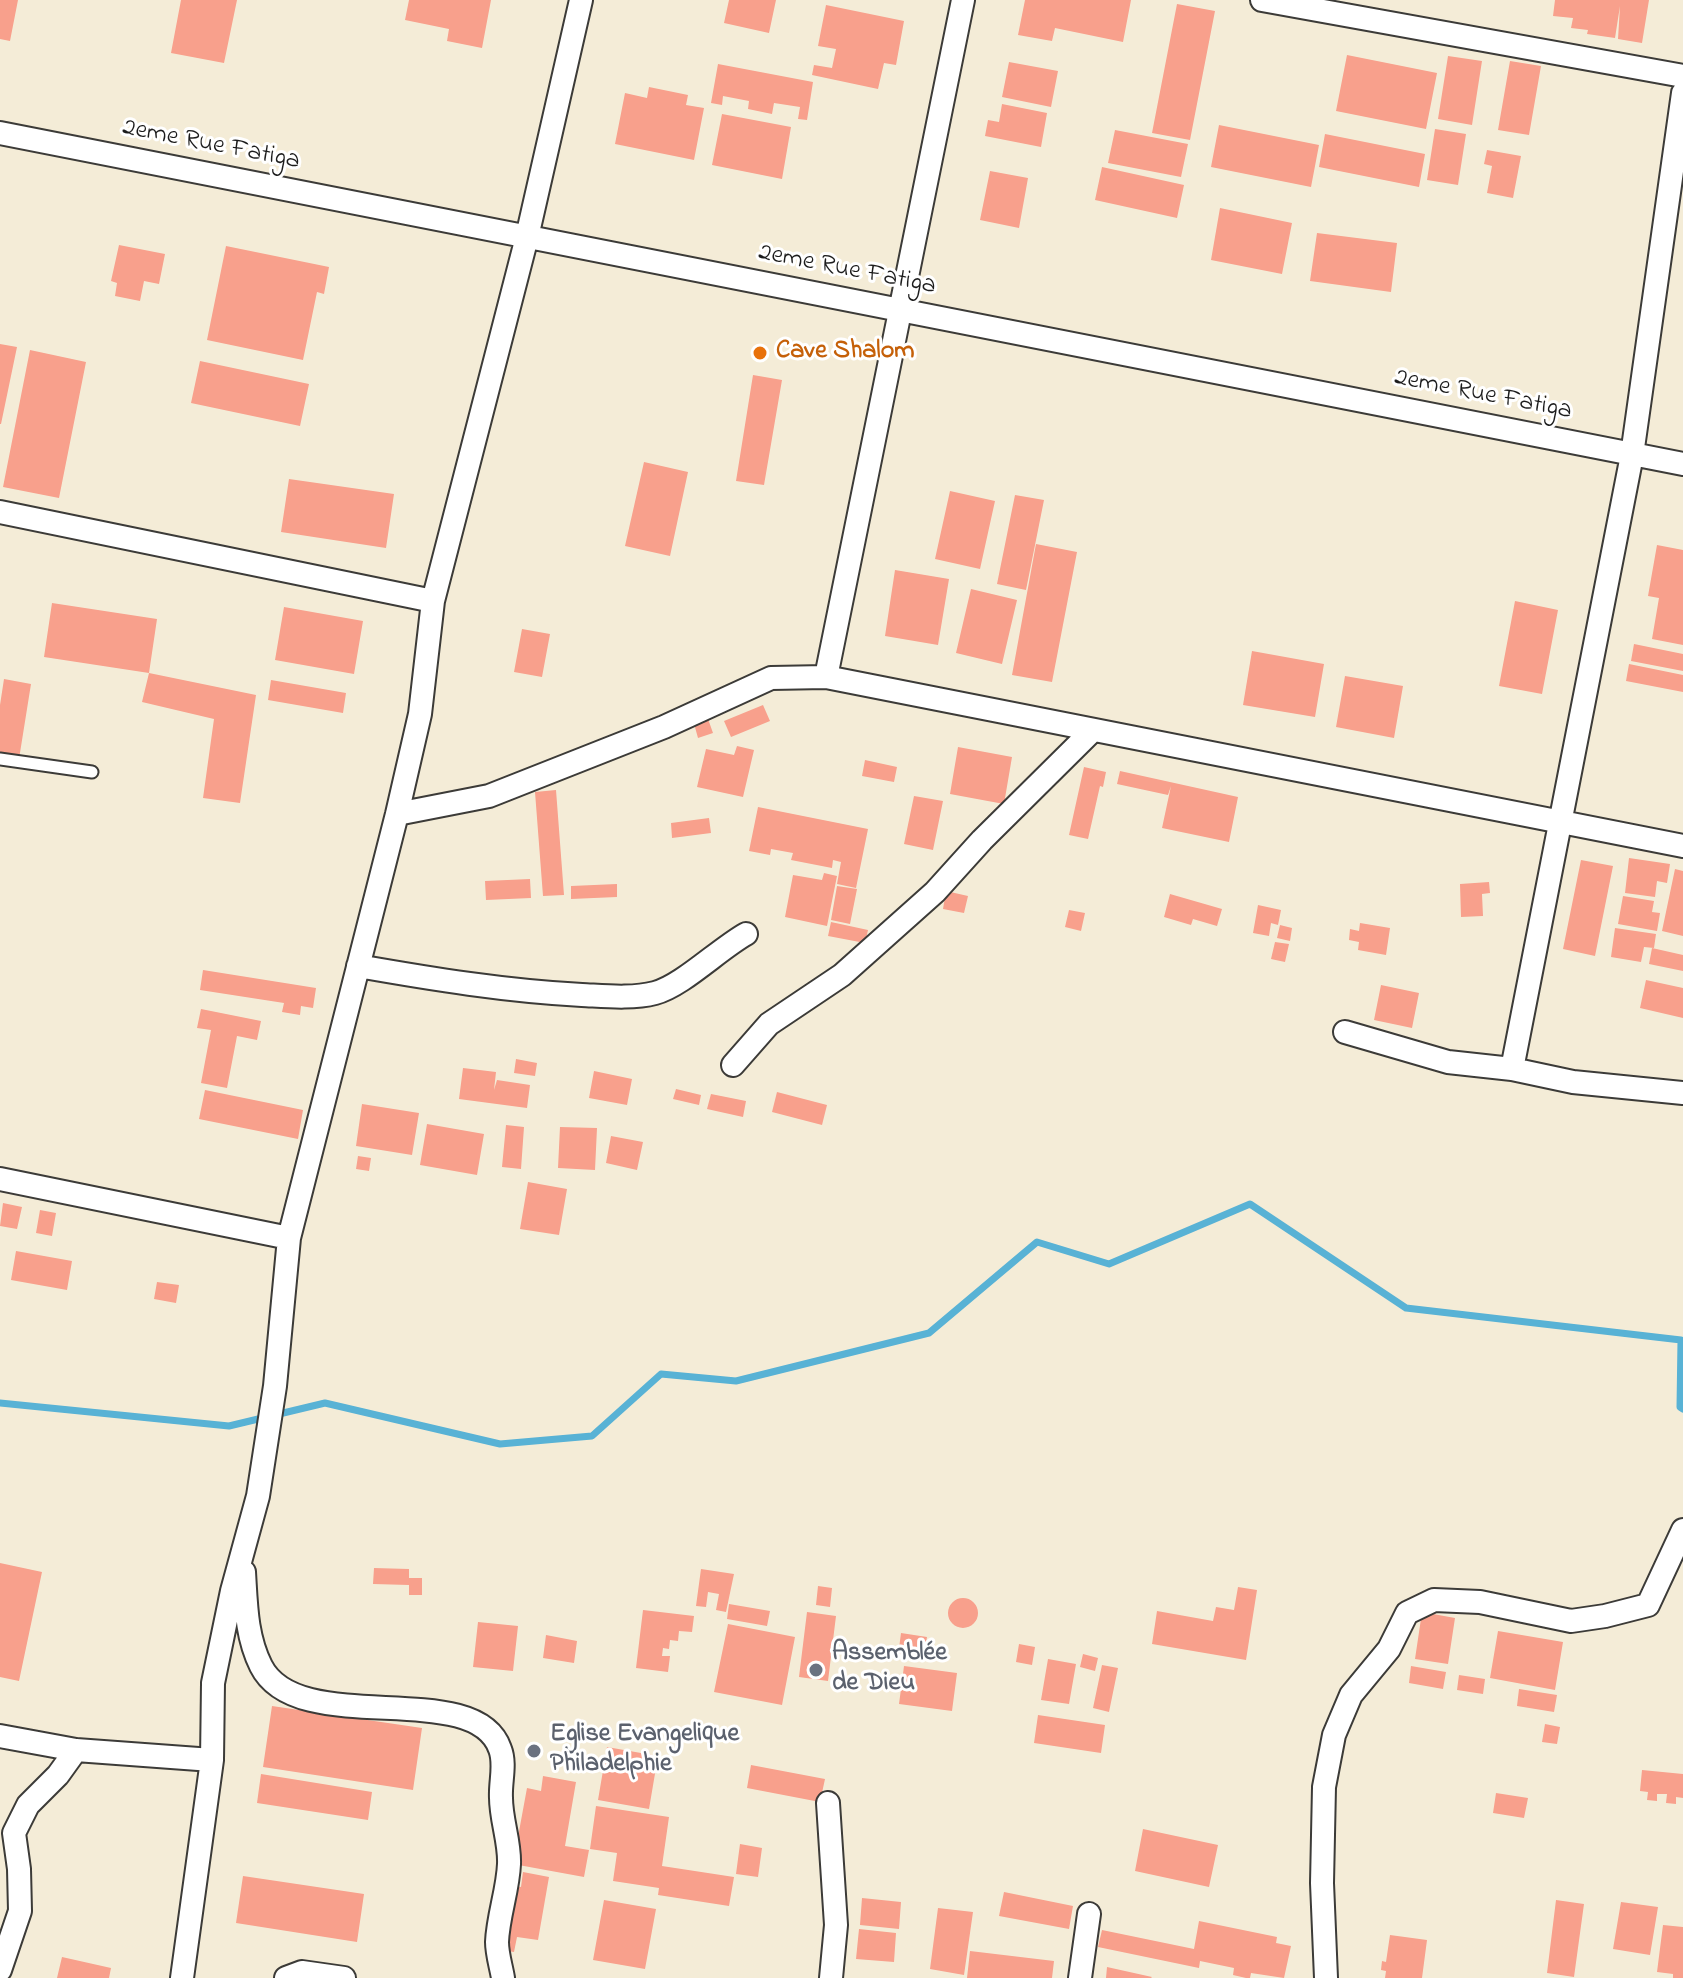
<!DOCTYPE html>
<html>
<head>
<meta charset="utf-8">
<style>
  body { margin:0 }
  canvas { display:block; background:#f4ecd7 }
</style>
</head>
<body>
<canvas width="1683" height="1978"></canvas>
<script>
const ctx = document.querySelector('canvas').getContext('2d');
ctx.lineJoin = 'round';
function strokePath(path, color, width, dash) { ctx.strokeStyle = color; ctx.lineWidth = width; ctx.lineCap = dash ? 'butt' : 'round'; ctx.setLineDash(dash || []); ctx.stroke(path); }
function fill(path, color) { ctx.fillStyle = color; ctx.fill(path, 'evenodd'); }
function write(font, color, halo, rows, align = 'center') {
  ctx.font = font + ' "Indie Flower",sans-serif'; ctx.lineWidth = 6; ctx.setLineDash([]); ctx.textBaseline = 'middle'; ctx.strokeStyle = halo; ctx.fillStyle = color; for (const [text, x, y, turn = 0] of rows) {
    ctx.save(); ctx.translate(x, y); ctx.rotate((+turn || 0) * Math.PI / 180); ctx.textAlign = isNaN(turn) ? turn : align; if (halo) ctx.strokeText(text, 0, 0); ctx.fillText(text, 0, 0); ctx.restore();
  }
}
strokePath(new Path2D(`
  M0 1403 229 1426 325 1403 500 1444 592 1436 661 1374 736 1381 929 1333 1037 1242 1109 1264 1250 1204 1406 1308 1681 1340 1680 1407 1683 1409`), '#58b2d5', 7);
fill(new Path2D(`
  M0 0H18L10 41 0 39Z
  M181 0H237L224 63 171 53Z
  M409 0H491L482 48 447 41 449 29 405 20Z
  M729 0H776L769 33 724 23Z
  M1025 0H1131L1123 42 1055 28 1052 41 1018 35Z
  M1555 0H1649L1642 43 1618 39 1620 6 1615 38 1587 34 1588 30 1571 28 1573 18 1553 16Z
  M1177 4 1215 11 1190 140 1152 133Z
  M826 5 904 21 896 65 884 63 878 89 812 75 814 65 832 68 836 49 818 46Z
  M1347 55 1437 73 1426 129 1336 111Z
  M1448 56 1482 61 1472 125 1438 119Z
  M1510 61 1541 66 1529 135 1498 130Z
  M1009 62 1058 71 1051 107 1002 97Z
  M718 64 813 82 807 120 798 119 800 107 774 103 772 114 748 109 749 101 723 96 722 105 711 103Z
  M649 87 688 95 686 105 704 108 694 160 615 144 625 93 647 98Z
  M1002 104 1047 113 1041 147 985 136 988 120 999 122Z
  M722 114 791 127 782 179 712 165Z
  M1219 125 1319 145 1311 187 1211 167Z
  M1435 129 1466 134 1458 185 1427 180Z
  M1115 130 1188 144 1181 177 1108 163Z
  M1325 134 1425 154 1419 187 1319 167Z
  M1487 150 1521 156 1513 198 1487 193 1492 166 1484 164Z
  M1102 167 1184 185 1177 218 1095 200Z
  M990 171 1028 178 1019 228 980 220Z
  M1220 208 1292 223 1282 274 1211 260Z
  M1317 233 1397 243 1391 292 1310 281Z
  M119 245 165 254 159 284 144 281 140 301 115 296 117 283 111 281Z
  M226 246 329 267 324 294 317 292 303 360 207 340Z
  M0 344 17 347 1 424H0Z
  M30 350 86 362 59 498 3 487Z
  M200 361 309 384 300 426 191 403Z
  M753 375 782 380 764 485 736 481Z
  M644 462 688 472 670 556 625 546Z
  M289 479 394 494 386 548 281 532Z
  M950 491 995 501 980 569 935 559Z
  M1015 495 1044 500 1026 590 997 584Z
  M1036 544 1077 552 1052 682 1012 675Z
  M1657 545 1683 550V645L1652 639 1659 598 1648 596Z
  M895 570 949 579 938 645 885 636Z
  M971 589 1017 600 1002 664 956 653Z
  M1515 601 1558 610 1542 694 1499 686Z
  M52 603 157 619 149 673 44 657Z
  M284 607 363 621 354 674 275 660Z
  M522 629 550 634 542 677 514 672Z
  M1634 644 1683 654V671L1631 661Z
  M1252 651 1324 664 1315 717 1243 705Z
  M1629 664 1683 675V692L1626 681Z
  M149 673 256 695 240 803 203 798 214 719 142 702Z
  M1345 676 1403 686 1394 738 1336 727Z
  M4 679 31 684 19 759 0 756V705Z
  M271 680 346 693 343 713 268 700Z
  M763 705 770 721 731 737 724 721Z
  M707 716 713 733 698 738 693 720Z
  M737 746 754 750 743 797 697 787 706 749 734 755Z
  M958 747 1012 757 1004 804 950 794Z
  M865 760 897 767 894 782 862 776Z
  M1084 767 1106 772 1103 787 1100 786 1088 839 1069 835Z
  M1120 771 1238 797 1229 842 1162 828 1171 786 1168 795 1117 784Z
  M556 790 564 895 543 896 535 792Z
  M914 796 943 801 933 850 904 844Z
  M758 807 868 829 856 888 837 884 841 862 833 860 832 868 791 860 793 853 771 849 770 855 749 851Z
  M709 818 711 833 672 838 671 823Z
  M1629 858 1670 864 1667 883 1657 881 1655 897 1625 893Z
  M1581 860 1613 866 1595 956 1563 949Z
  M1675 869 1683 871V936L1662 931Z
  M824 873 837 876 827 926 785 917 793 875 822 880Z
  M530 879 531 898 486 900 485 881Z
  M1489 882 1490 893 1482 894 1483 916 1461 917 1460 884Z
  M617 884V897L571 899V886Z
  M837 886 857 889 850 924 831 920Z
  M946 891 968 896 964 913 943 909Z
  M1170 894 1222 909 1217 926 1193 919 1191 925 1164 917Z
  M1623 896 1654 901 1652 912 1660 913 1657 931 1618 924Z
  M1258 905 1281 910 1278 925 1271 923 1269 936 1253 933Z
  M1069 910 1085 913 1081 931 1065 927Z
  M831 922 868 930 865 943 828 936Z
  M1360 923 1390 928 1386 955 1358 950 1359 942 1349 940 1350 929 1359 931Z
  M1280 925 1292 928 1290 941 1277 938Z
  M1615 928 1656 934 1654 948 1644 947 1641 962 1611 957Z
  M1275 942 1289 944 1285 962 1271 959Z
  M1652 948 1683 955V971L1649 964Z
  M203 970 316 988 313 1008 301 1006 300 1015 282 1012 284 1003 200 990Z
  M1646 980 1683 988V1018L1640 1008Z
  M1381 985 1419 993 1412 1028 1374 1020Z
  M201 1009 261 1021 257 1040 237 1036 227 1088 201 1083 211 1030 197 1028Z
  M516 1059 537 1063 535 1076 514 1073Z
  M463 1068 496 1072 494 1090 497 1080 530 1085 527 1108 459 1099Z
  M594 1071 632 1079 627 1105 589 1098Z
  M676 1089 701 1095 699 1105 673 1099Z
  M205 1090 303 1110 298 1139 199 1119Z
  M777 1092 827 1105 822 1125 772 1112Z
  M711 1094 746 1101 743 1117 707 1109Z
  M362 1104 419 1113 412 1155 356 1146Z
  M427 1124 484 1134 477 1175 420 1165Z
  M506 1125 524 1127 521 1169 502 1167Z
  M560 1127 597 1128 595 1170 558 1168Z
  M611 1136 643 1142 637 1170 606 1163Z
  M358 1156 371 1158 369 1171 356 1169Z
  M528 1182 567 1189 559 1235 520 1229Z
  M3 1203 22 1207 17 1229 0 1226Z
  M40 1210 56 1213 52 1236 36 1233Z
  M16 1251 72 1261 67 1290 11 1280Z
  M157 1282 179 1285 176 1303 154 1299Z
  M0 1563 42 1572 19 1681 0 1677Z
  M374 1568 409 1569V1578H422V1595H409V1585L373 1584Z
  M701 1569 734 1574 726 1612 716 1610 719 1594 708 1592 706 1607 696 1606Z
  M818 1586 832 1588 830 1607 816 1605Z
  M1238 1587 1257 1590 1246 1660 1152 1644 1157 1611 1213 1621 1216 1607 1234 1610Z
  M948 1613a15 15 0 1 1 30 0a15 15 0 1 1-30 0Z
  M729 1604 770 1611 767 1626 727 1619Z
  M643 1610 694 1616 692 1632 679 1631 678 1641 670 1640 669 1649 663 1648 662 1656H670L668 1672 636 1668Z
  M807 1612 836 1616 828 1681 799 1677Z
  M1422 1612 1455 1618 1448 1664 1415 1659Z
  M478 1622 518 1626 513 1671 473 1667Z
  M728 1624 795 1637 782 1705 714 1692Z
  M1498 1631 1563 1642 1555 1690 1490 1678Z
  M901 1633 927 1637 923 1660 898 1656Z
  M546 1635 577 1641 574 1663 543 1658Z
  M1019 1644 1035 1647 1032 1665 1016 1662Z
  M1083 1654 1098 1658 1095 1671 1080 1667Z
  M1048 1659 1076 1664 1069 1704 1041 1700Z
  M1102 1665 1118 1668 1109 1712 1093 1708Z
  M904 1666 957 1673 952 1711 899 1704Z
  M1411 1666 1446 1672 1443 1689 1409 1683Z
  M1459 1675 1485 1679 1483 1694 1457 1690Z
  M1519 1689 1557 1695 1554 1712 1517 1706Z
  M272 1706 422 1728 413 1790 263 1767Z
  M1038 1715 1105 1725 1101 1753 1034 1743Z
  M1545 1724 1560 1727 1557 1744 1542 1742Z
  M607 1747 658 1756 649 1809 598 1800Z
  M751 1765 825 1779 820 1802 747 1788Z
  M1642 1770 1683 1774V1798L1676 1797V1804L1666 1803 1667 1794H1657V1801L1647 1800 1648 1792 1640 1791Z
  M261 1774 372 1792 368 1820 257 1803Z
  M543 1776 576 1782 565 1846 589 1850 584 1877 513 1864 527 1788 541 1791Z
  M1496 1793 1528 1798 1524 1818 1493 1813Z
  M596 1806 669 1817 662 1866 734 1877 729 1906 658 1895 659 1888 613 1881 617 1853 590 1849Z
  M1143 1829 1218 1845 1209 1887 1135 1871Z
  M740 1844 762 1848 758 1877 736 1874Z
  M523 1872 549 1877 538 1940 517 1937 514 1952 500 1950 510 1885 521 1887Z
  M243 1876 364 1894 357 1942 236 1923Z
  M1004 1892 1073 1906 1069 1929 999 1916Z
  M862 1898 901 1902 899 1929 860 1925Z
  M604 1900 656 1909 645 1969 593 1960Z
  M1556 1900 1584 1904 1574 1977 1547 1973Z
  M1621 1902 1658 1907 1650 1955 1613 1949Z
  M938 1908 973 1912 964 1975 930 1969Z
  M1199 1921 1277 1937 1276 1943 1291 1946 1284 1978 1251 1973 1250 1978H1246L1233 1975 1234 1968 1200 1961 1199 1968 1098 1947 1102 1930 1194 1949Z
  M1663 1925 1683 1927V1978H1673V1974L1657 1972Z
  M859 1929 896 1933 894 1962 856 1959Z
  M1390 1935 1427 1940 1422 1978H1385L1386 1971 1381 1970 1382 1961 1386 1962Z
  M970 1951 1054 1961 1052 1978H967Z
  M62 1957 111 1968 109 1978H57Z
  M1107 1967 1152 1977 1151 1978H1106Z`), '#f8a08c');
const service = new Path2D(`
  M0 759 92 772`);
const minor = new Path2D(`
  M1262 0 1683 76
  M0 133 1683 464
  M0 512 433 601
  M826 677 963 0
  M397 814 489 796 664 727 771 678 826 677 1683 846
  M358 966C432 979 506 991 582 995 604 996 632 999 655 993 682 986 719 949 746 934
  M1345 1032 1448 1062 1512 1069 1573 1082 1683 1093
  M733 1065 769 1024 842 975 935 892 982 840 1093 730
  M1512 1069 1632 455 1683 93
  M0 1179 289 1238
  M244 1572C246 1604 246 1636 261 1666 298 1740 475 1676 500 1749 506 1764 500 1782 501 1798 501 1820 510 1842 509 1864 508 1890 498 1916 497 1942 497 1954 501 1966 503 1978
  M0 1736 76 1750 212 1760
  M828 1803 836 1925 831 1978
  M0 1970 20 1911 19 1869 14 1833 28 1805 58 1775 76 1750
  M182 1978 212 1760 213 1683 232 1591 258 1496 275 1386 289 1238 397 814 420 714 433 601 527 237 581 0
  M286 1978 302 1972 344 1978
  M1080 1978 1089 1914
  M1326 1978 1322 1883 1324 1787 1334 1735 1351 1695 1389 1649 1407 1613 1434 1600 1480 1602 1571 1621 1605 1616 1648 1605 1683 1530`);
strokePath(service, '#3c3b38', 15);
strokePath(minor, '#3c3b38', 26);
strokePath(service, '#fff', 11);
strokePath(minor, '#fff', 22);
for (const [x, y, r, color] of [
  [760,353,8,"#e8710a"],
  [816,1670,8,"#6b7280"],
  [534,1751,8,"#6b7280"]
]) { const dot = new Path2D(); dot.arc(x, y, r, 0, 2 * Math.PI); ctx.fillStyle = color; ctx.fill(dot); strokePath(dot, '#fff', 3); }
write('26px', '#1c1c1c', '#fff', [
  ["2eme Rue Fatiga",211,146,11],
  ["2eme Rue Fatiga",847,271,11],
  ["2eme Rue Fatiga",1483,396,11]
]);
write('bold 26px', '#c56008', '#fff', [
  ["Cave Shalom",776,353]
], 'left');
write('bold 26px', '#5b616d', '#fff', [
  ["Assemblée",832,1655],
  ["de Dieu",832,1685],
  ["Eglise Evangelique",550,1736],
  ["Philadelphie",550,1766]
], 'left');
</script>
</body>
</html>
